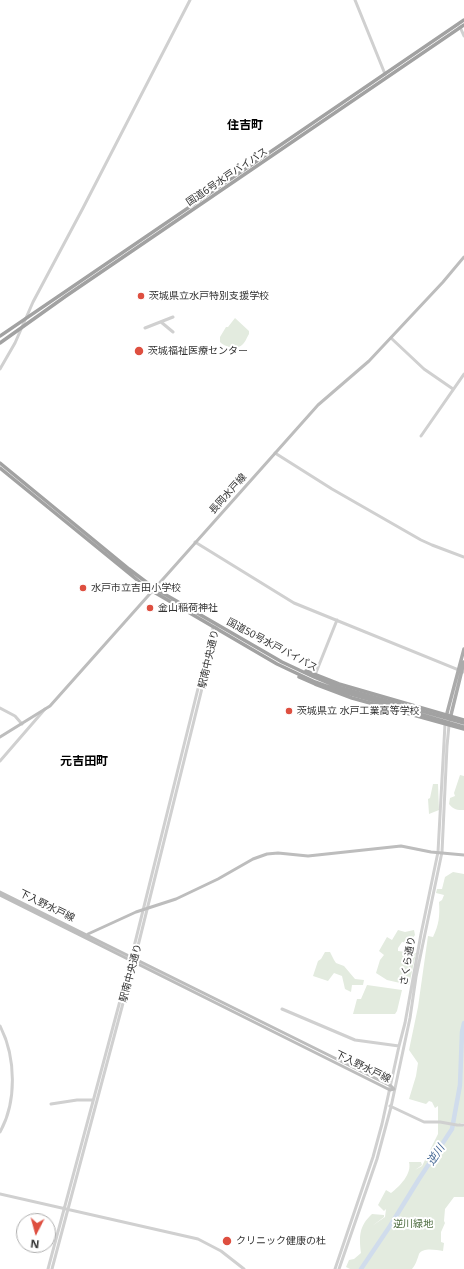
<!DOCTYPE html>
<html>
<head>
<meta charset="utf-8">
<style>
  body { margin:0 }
  #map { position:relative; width:464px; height:1269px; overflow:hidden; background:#fff; font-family:"Noto Sans",sans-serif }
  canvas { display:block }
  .north { position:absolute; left:16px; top:1213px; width:40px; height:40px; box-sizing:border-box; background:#fff; border:1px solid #adadad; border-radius:50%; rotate:186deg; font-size:11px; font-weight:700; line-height:16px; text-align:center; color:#333 }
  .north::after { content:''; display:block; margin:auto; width:14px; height:18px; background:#de4f40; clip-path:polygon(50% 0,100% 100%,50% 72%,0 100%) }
</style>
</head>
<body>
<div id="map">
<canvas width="464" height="1269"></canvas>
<div class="north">N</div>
</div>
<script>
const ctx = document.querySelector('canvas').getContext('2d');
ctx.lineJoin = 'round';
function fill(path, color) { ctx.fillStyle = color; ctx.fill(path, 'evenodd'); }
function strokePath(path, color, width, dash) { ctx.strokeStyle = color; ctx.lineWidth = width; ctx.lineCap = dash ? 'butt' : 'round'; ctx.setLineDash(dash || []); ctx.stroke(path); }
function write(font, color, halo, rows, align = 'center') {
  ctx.font = font + ' "Noto Sans","Noto Sans JP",sans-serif'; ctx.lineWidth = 4; ctx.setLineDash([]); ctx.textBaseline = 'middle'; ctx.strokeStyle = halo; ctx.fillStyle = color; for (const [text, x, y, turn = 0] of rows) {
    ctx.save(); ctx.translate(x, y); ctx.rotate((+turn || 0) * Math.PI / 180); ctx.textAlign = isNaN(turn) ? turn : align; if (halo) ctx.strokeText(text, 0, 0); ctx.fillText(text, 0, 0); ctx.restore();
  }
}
fill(new Path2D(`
  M235 318 249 331V334C247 337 245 343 242 345 236 350 225 347 220 342V337L226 327H228Z
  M460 775 464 776V810C457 810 454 810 449 804L450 798 455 796 454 793Z
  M433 784H438L439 810 429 814 428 799 430 798Z
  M453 872 464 874V1123H460L464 1127V1197H454L445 1209 444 1221 445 1223 441 1232V1242L444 1243 443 1251C436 1250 423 1247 419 1254 417 1260 416 1264 412 1269H350L346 1267 349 1260 354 1259 361 1253C359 1236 359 1226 372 1214L384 1215V1217L372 1226 385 1217 386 1209 384 1211 378 1205 386 1190 391 1193C400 1186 412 1174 409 1162H421L422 1165 415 1170 422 1166 438 1134V1106L435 1108 432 1102 429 1101 426 1104 409 1099 416 1076 418 1063 409 1050 418 1007 428 936 433 937C439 925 440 915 439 902L442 900 444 895 436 893 437 889H442L445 877Z
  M398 930 405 932 414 930 415 935 409 943 402 942 398 948V951L416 953 409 985 387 980 376 973 380 960 384 955 379 951 387 937 392 940Z
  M325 952H330L334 960 336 963 344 966 355 979 364 980 363 985H352L351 992 345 989 342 976 334 973 328 981 313 976 318 961 321 959Z
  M367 985 402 990 397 1011 395 1014H353L357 999H361Z`), '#e3ebdf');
strokePath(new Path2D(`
  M361 1269 390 1226 419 1179 452 1129 460 1085 462 1032 464 1023`), '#d0dcec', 4.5);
strokePath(new Path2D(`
  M355 0 385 74
  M460 27 464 36
  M161 322 173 332
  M145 328 173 317
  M391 338 424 369 453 389
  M0 369 15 343 33 302 83 208 190 0
  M421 436 464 374
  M275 453 332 489 421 540 432 545 464 557
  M195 542 294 603 464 672
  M315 675 337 620
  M0 708 15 716 22 724
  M0 761 45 709
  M282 1009 355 1040 399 1046
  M0 1026C16 1057 17 1102 0 1132
  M51 1104 77 1100H93
  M390 1106 424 1122H440L457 1125
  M459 1125H464
  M0 1194 198 1239 221 1251 244 1269
  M48 1269 128 971 213 628 215 627
  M52 1269 134 962 217 628
  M335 1269 373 1157 382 1124 399 1046 405 1023 421 934 438 852 445 724
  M339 1269 377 1159 391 1107 410 1018 416 977 442 852 447 746 449 725`), '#d0d0d0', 3);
strokePath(new Path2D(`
  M0 737 50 706 318 405 369 361 443 282 464 257
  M0 892 391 1086 394 1089
  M0 895 390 1090 394 1089
  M88 934 136 912 176 899 218 879 253 859 267 854 278 853 308 856 401 846 431 852 464 855`), '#bdbdbd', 3);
strokePath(new Path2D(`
  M446 717 464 649
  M450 719 464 662`), '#ababab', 3.5);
strokePath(new Path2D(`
  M0 336 464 20
  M0 343 66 296 464 25
  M0 463 129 569 154 588 282 662 314 677 338 687
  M0 468 147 588 277 664 315 682 337 690
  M306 671 339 684 464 720
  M299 677 315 684 352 698 464 729`), '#a2a2a2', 3.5);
strokePath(new Path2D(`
  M338 687 464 723
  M337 690 464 727`), '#a2a2a2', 3.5);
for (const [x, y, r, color] of [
  [141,296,4,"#de4f40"],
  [139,351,5,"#de4f40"],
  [83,588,4,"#de4f40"],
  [150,608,4,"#de4f40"],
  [289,711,4,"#de4f40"],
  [227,1241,5,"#de4f40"]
]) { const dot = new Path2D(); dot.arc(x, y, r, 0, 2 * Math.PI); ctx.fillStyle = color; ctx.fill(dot); strokePath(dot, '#fff', 1.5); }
write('10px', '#333', '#fff', [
  ["国道6号水戸バイパス",227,177,-34],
  ["長岡水戸線",228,494,-48],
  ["国道50号水戸バイパス",272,645,28],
  ["駅南中央通り",209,659,-77],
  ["下入野水戸線",47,906,26],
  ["さくら通り",408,961,-80],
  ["駅南中央通り",131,973,-75],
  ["下入野水戸線",363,1067,26]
]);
write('10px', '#333', '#fff', [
  ["茨城県立水戸特別支援学校",149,296],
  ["茨城福祉医療センター",148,351],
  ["水戸市立吉田小学校",91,588],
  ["金山稲荷神社",158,608],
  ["茨城県立 水戸工業高等学校",297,711],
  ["クリニック健康の杜",236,1241]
], 'left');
write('10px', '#4e6d41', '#fff', [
  ["逆川緑地",413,1224]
]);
write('italic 11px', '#436693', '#fff', [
  ["逆川",436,1155,-57]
]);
write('bold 12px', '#000', '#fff', [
  ["住吉町",245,126],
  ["元吉田町",84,762]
]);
</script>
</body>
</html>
